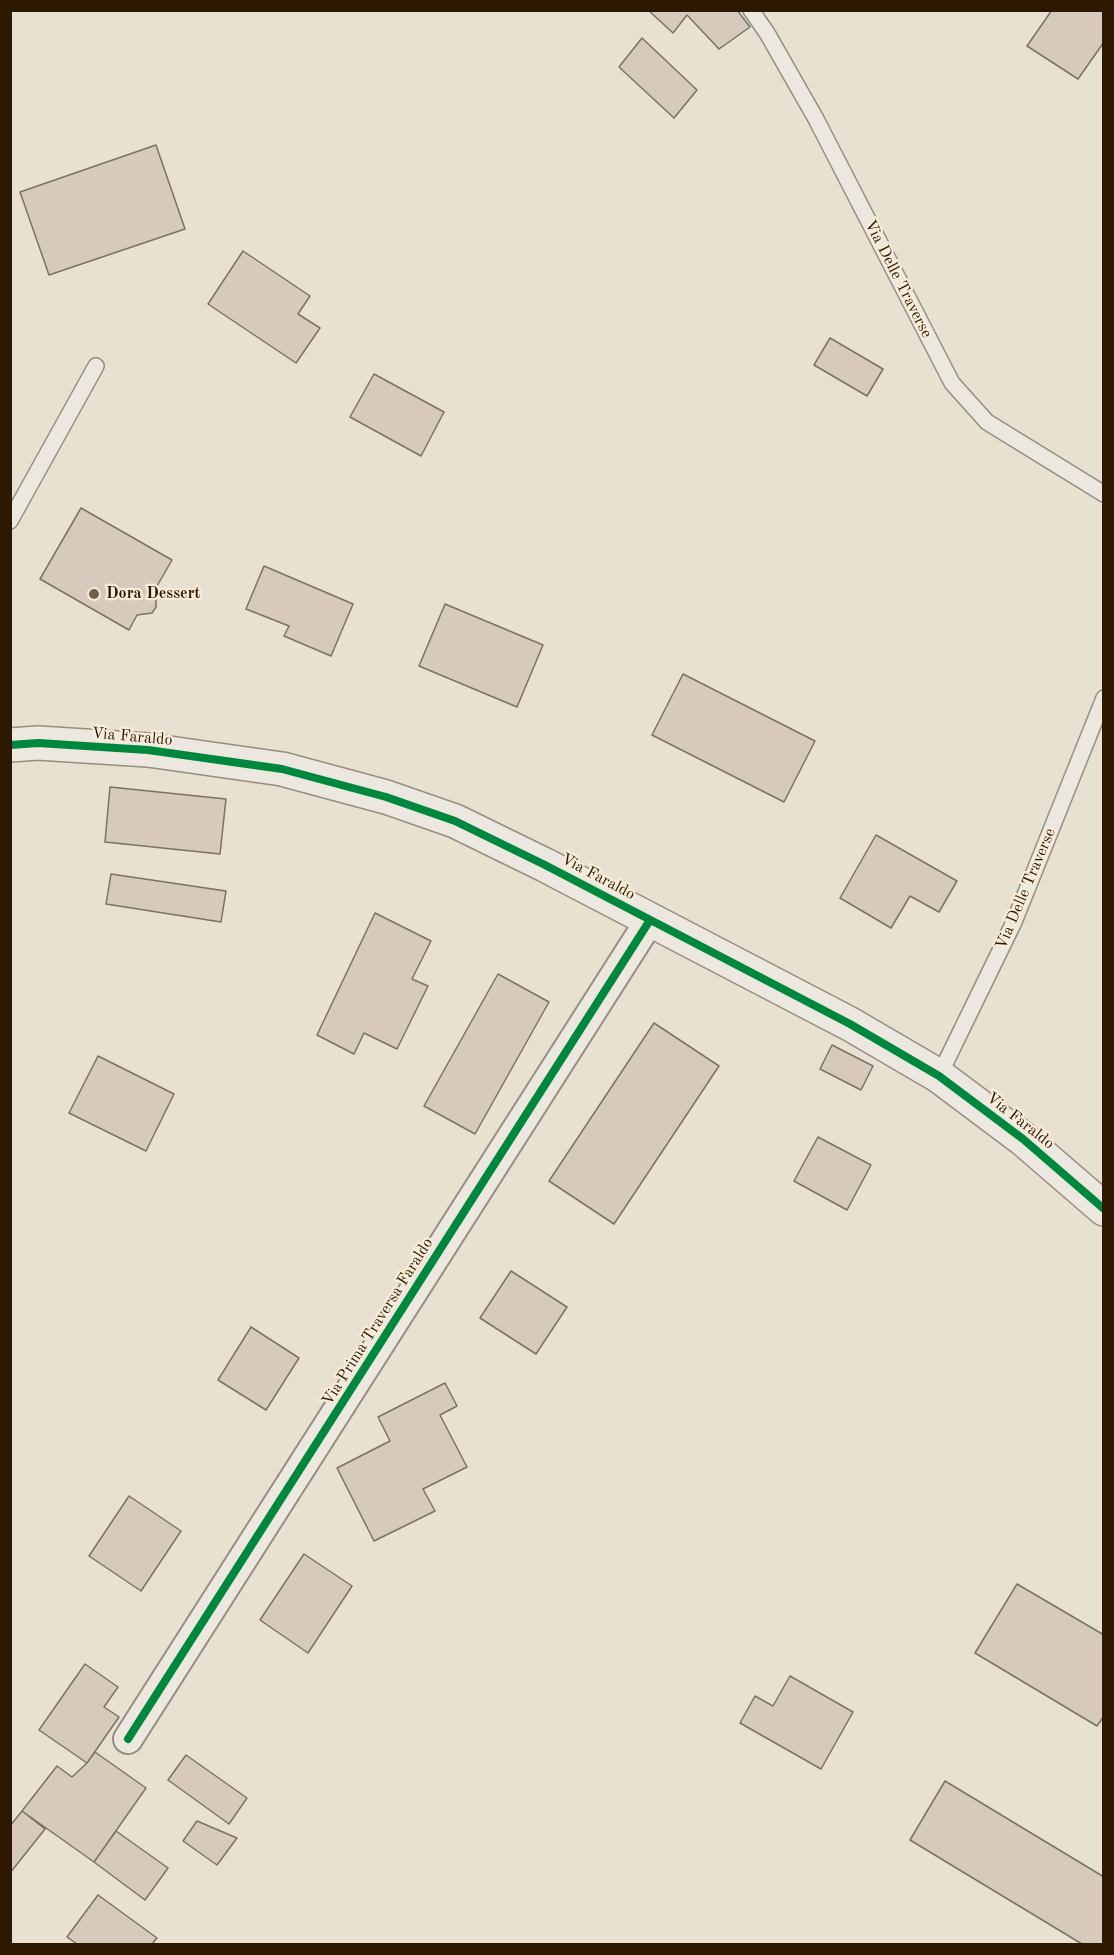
<!DOCTYPE html>
<html>
<head>
<meta charset="utf-8">
<style>
  body { margin:0 }
  #map { position:relative; width:1114px; height:1955px; overflow:hidden; background:#e8e0d0; font-family:"Old Standard TT",serif }
  canvas { display:block }
  .frame { position:absolute; inset:0; border:12px solid #2d1902; pointer-events:none }
</style>
</head>
<body>
<div id="map">
<canvas width="1114" height="1955"></canvas>
<div class="frame"></div>
</div>
<script>
const ctx = document.querySelector('canvas').getContext('2d');
ctx.lineJoin = 'round';
function fill(path, color) { ctx.fillStyle = color; ctx.fill(path, 'evenodd'); }
function strokePath(path, color, width, dash) { ctx.strokeStyle = color; ctx.lineWidth = width; ctx.lineCap = dash ? 'butt' : 'round'; ctx.setLineDash(dash || []); ctx.stroke(path); }
function write(font, color, halo, rows, align = 'center') {
  ctx.font = font + ' "Old Standard TT",serif'; ctx.lineWidth = 4.5; ctx.setLineDash([]); ctx.textBaseline = 'middle'; ctx.strokeStyle = halo; ctx.fillStyle = color; for (const [text, x, y, turn = 0] of rows) {
    ctx.save(); ctx.translate(x, y); ctx.rotate((+turn || 0) * Math.PI / 180); ctx.textAlign = isNaN(turn) ? turn : align; if (halo) ctx.strokeText(text, 0, 0); ctx.fillText(text, 0, 0); ctx.restore();
  }
}
const building = new Path2D(`
  M648 10H737L750 27 719 49 687 15 673 33Z
  M1052 10H1104V42L1078 79 1027 46Z
  M642 38 697 90 674 118 619 67Z
  M156 145 185 229 49 275 20 192Z
  M243 251 310 296 298 314 320 328 296 363 208 304Z
  M830 338 883 369 867 396 814 365Z
  M374 374 444 412 421 456 350 417Z
  M81 508 172 560 153 593 156 600V607L152 613 137 615 129 630 40 579Z
  M264 566 353 604 331 656 284 636 289 626 246 609Z
  M445 604 543 645 517 707 419 666Z
  M683 674 815 741 784 802 652 735Z
  M110 787 226 799 220 854 105 842Z
  M876 835 957 881 939 912 910 896 891 928 840 898Z
  M111 874 226 891 221 922 106 904Z
  M375 913 431 941 412 979 428 986 397 1049 364 1033 354 1054 317 1035Z
  M498 974 549 1002 475 1134 424 1106Z
  M654 1023 719 1066 614 1224 549 1181Z
  M832 1045 873 1066 861 1090 820 1069Z
  M98 1056 174 1094 146 1151 69 1113Z
  M818 1137 871 1165 847 1210 794 1181Z
  M511 1271 567 1307 536 1354 480 1318Z
  M251 1327 299 1358 266 1410 218 1380Z
  M445 1383 457 1406 440 1415 467 1467 423 1489 435 1511 374 1541 337 1468 390 1441 378 1417Z
  M129 1496 181 1531 141 1591 89 1556Z
  M304 1554 352 1586 308 1653 260 1620Z
  M1017 1584 1104 1635V1716L1097 1726 975 1653Z
  M85 1664 118 1687 104 1707 119 1717 87 1763 39 1730Z
  M790 1676 853 1712 821 1769 740 1723 755 1696 773 1706Z
  M95 1752 146 1788 94 1862 22 1811 57 1766 72 1777 87 1763Z
  M186 1755 247 1798 229 1824 168 1780Z
  M945 1781 1104 1877V1944H1082L910 1840Z
  M22 1811 45 1829 10 1873V1826Z
  M197 1821 237 1838 217 1865 183 1841Z
  M116 1831 168 1868 145 1900 94 1862Z
  M98 1895 157 1938 152 1944H77L67 1937Z`);
fill(building, '#d8c9bd');
strokePath(building, '#797266', 1.5);
const service = new Path2D(`
  M751 10 767 33 816 119 952 383 987 422 1104 494
  M10 521 96 366
  M939 1076 1014 922 1104 698`);
const minor = new Path2D(`
  M128 1739 650 920`);
const tertiary = new Path2D(`
  M10 745 38 743 148 750 282 769 386 797 455 821 545 865 850 1024 939 1076 1023 1139 1104 1209`);
strokePath(service, '#948e81', 18);
strokePath(minor, '#948e81', 32);
strokePath(tertiary, '#948e81', 36);
strokePath(service, '#ece8e0', 15);
strokePath(minor, '#ece8e0', 28);
strokePath(tertiary, '#ece8e0', 33);
strokePath(new Path2D(`
  M10 745 38 743 148 750 282 769 386 797 455 821 545 865 850 1024 939 1076 1023 1139 1104 1209
  M128 1739 650 920`), '#00873e', 8);
for (const [x, y, r, color] of [
  [94,594,6,"#6e5f4a"]
]) { const dot = new Path2D(); dot.arc(x, y, r, 0, 2 * Math.PI); ctx.fillStyle = color; ctx.fill(dot); strokePath(dot, '#f7edd9', 2); }
write('16px', '#2d1902', '#f7edd9', [
  ["Via Delle Traverse",898,279,63],
  ["Via Faraldo",132,737,5],
  ["Via Faraldo",598,877,28],
  ["Via Delle Traverse",1026,889,-67],
  ["Via Faraldo",1020,1121,38],
  ["Via Prima Traversa Faraldo",378,1322,-58]
]);
write('bold 16px', '#2d1902', '#f7edd9', [
  ["Dora Dessert",106,594]
], 'left');
</script>
</body>
</html>
